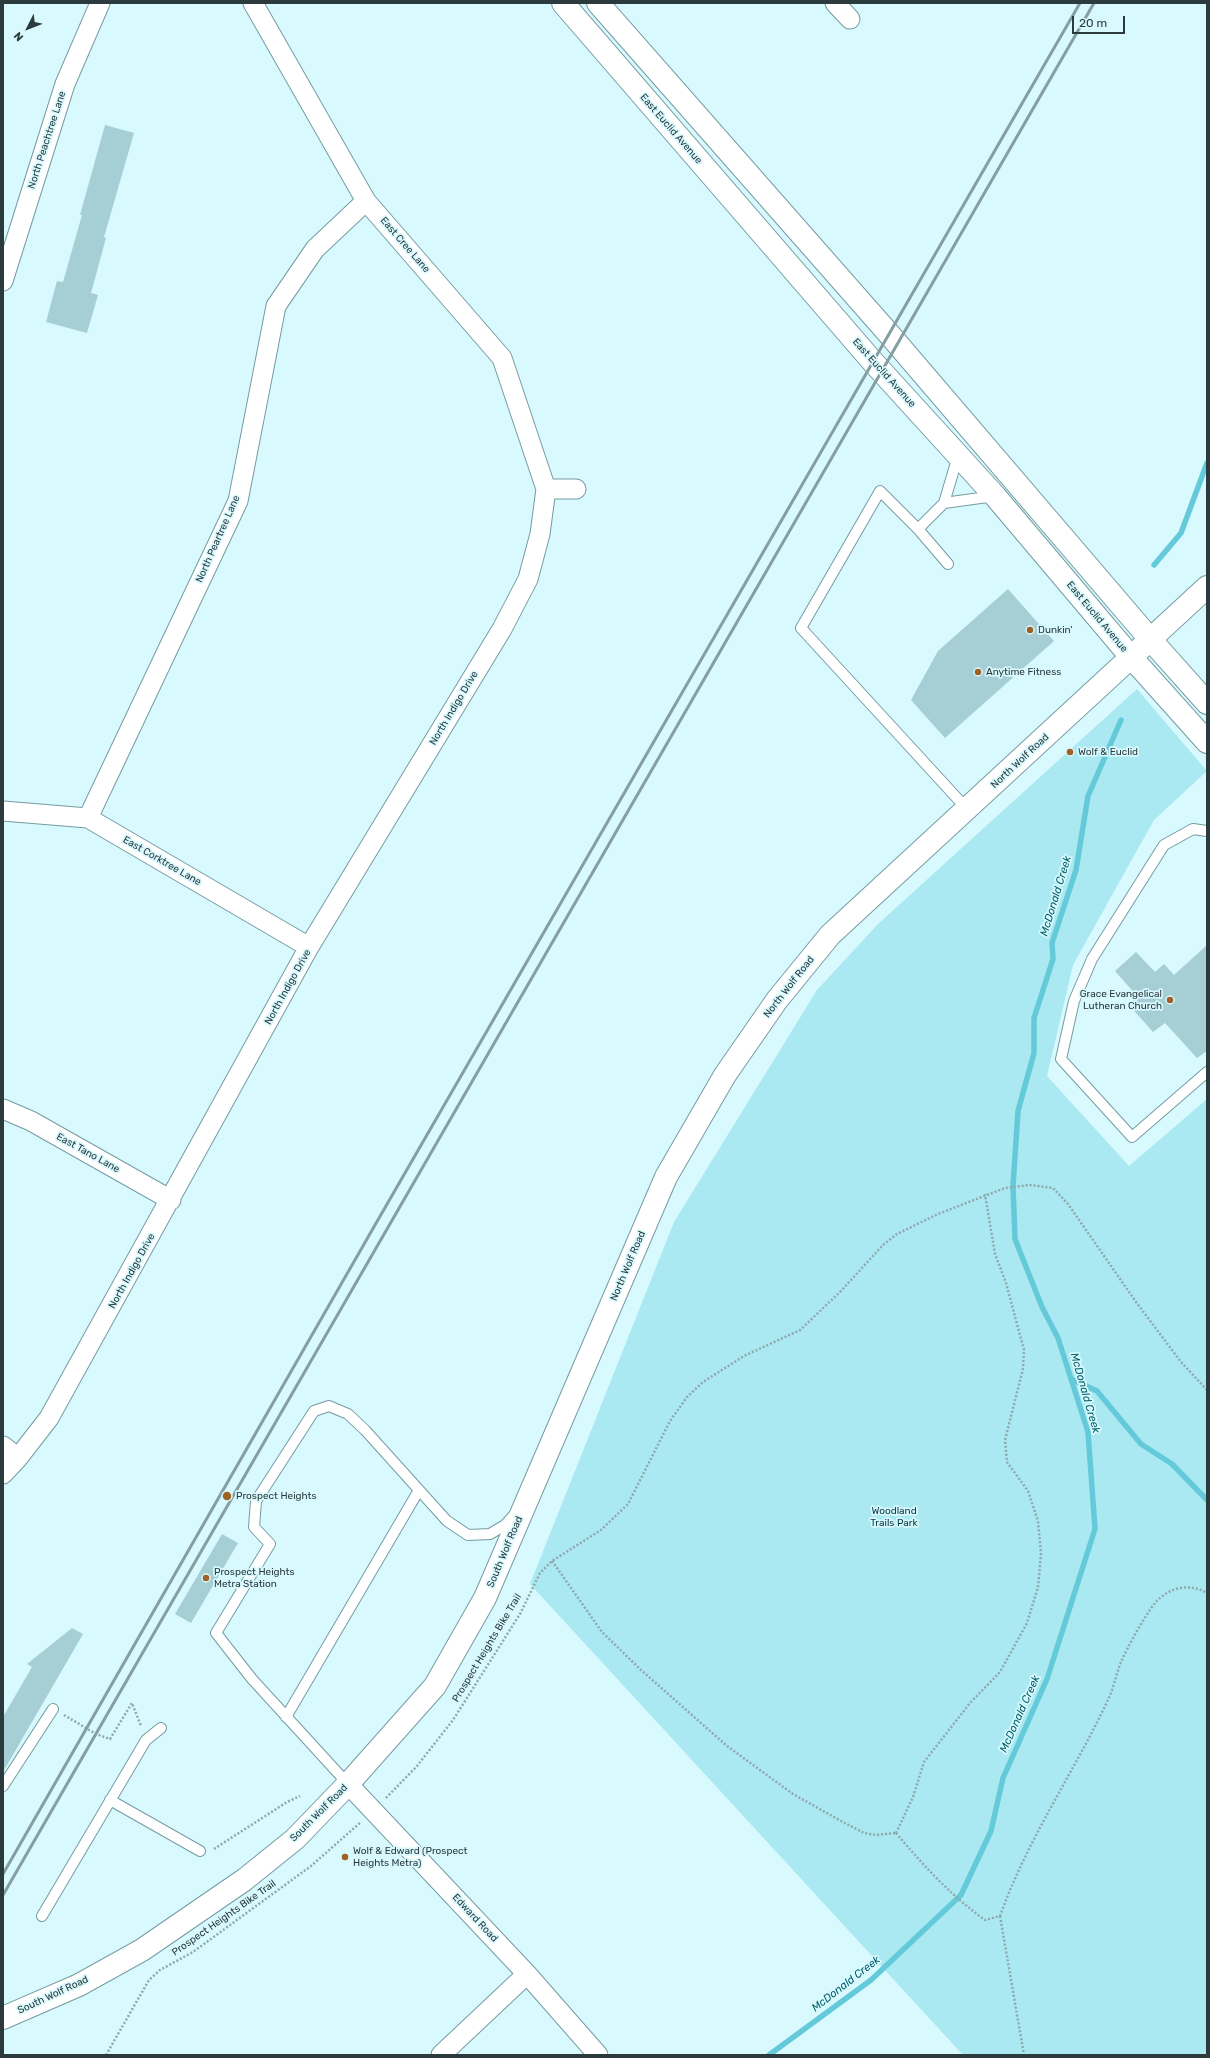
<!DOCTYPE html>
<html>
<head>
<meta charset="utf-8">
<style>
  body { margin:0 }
  #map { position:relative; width:1210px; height:2058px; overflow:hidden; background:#d8f9fe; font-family:Rubik,sans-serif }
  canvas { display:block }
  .frame { position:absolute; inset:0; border:4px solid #2a3a3d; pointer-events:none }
  .north { position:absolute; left:8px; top:8px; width:40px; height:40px; -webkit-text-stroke:3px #d8f9fe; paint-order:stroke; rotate:228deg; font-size:11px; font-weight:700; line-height:16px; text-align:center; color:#2a3a3d }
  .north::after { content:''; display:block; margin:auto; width:14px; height:18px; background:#2a3a3d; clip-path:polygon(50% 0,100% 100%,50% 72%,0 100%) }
  .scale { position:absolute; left:1072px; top:16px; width:53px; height:18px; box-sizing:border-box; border:2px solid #2a3a3d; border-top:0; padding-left:5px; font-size:12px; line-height:14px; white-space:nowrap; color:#2a3a3d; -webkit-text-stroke:3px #d8f9fe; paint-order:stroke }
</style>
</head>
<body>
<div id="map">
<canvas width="1210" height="2058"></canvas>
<div class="frame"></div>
<div class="north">N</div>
<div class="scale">20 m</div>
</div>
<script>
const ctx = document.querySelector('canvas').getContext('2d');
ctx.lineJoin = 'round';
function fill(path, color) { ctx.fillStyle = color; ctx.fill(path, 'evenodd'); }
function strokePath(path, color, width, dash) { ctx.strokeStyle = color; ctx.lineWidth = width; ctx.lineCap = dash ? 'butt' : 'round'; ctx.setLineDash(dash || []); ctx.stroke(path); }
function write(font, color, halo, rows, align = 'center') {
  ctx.font = font + ' Rubik,sans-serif'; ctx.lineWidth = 3.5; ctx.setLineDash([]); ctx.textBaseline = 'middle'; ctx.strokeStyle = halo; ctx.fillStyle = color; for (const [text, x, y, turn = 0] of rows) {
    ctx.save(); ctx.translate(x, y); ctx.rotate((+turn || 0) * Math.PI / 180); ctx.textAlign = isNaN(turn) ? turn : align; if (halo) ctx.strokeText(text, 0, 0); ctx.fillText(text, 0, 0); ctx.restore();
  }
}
fill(new Path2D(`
  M1137 689 1207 771 1154 820 1073 965 1047 1076 1129 1166 1207 1099V2055H963L530 1584 674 1222 817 990 878 924Z`), '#abe9f2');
strokePath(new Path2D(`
  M1154 565 1181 533 1207 463
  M1071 1379 1097 1391 1141 1444 1172 1464 1207 1500
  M769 2055 871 1980 961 1895 991 1831 1003 1778 1047 1679 1095 1529 1088 1432 1058 1338 1042 1307 1015 1239 1013 1186 1018 1111 1034 1053V1018L1053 959 1052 943 1076 870 1088 796 1121 720`), '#64cad9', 5.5);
fill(new Path2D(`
  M105 125 134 133 104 237 106 238 91 293 98 295 87 333 46 322 57 281 63 282 82 215H80Z
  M1008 589 1054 641 945 738 911 700 938 651Z
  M1207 945V1051L1197 1058 1165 1023 1153 1032 1128 1004 1137 996 1115 971 1136 952 1155 972 1164 964 1174 975Z
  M222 1534 238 1543 191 1623 175 1614Z
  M72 1628 83 1634 3 1772V1717L32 1667 27 1664Z`), '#a6ced5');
const service = new Path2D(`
  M958 456 944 503 995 496
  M944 503 918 529 880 491 801 628 967 809
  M918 529 948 564
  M1207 831 1193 829 1164 845 1092 959 1074 1001 1061 1059 1132 1137 1207 1072
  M286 1717 419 1490
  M348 1784 252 1679 216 1633 270 1544 254 1527 256 1501 314 1411 329 1406 348 1414 365 1430 447 1521 468 1535 490 1534 505 1525 514 1515
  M3 1786 53 1709
  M110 1800 200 1851
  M42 1916 146 1740 161 1728`);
const minor = new Path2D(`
  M835 3 850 19
  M3 281 65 84 100 3
  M546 489H576
  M3 811 88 818 309 947
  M88 818 238 501 276 306 315 249 366 201
  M3 1109 31 1121 171 1200
  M3 1446 18 1458
  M3 1474 18 1458 49 1418 309 947 502 629 528 579 540 534 546 489 502 358 366 201 253 3
  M348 1784 527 1974 598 2055
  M441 2055 527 1974`);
const secondary = new Path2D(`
  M3 2018 79 1985 142 1950 244 1880 295 1839 348 1784 435 1686 485 1598 666 1177 725 1075 777 1000 830 935 1207 587`);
const primary = new Path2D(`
  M563 3 873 362 995 496 1131 657 1207 742
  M598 3 889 334 1150 639 1207 703`);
strokePath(service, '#759ca2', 12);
strokePath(minor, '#759ca2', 21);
strokePath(secondary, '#759ca2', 24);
strokePath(primary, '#759ca2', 24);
strokePath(new Path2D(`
  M552 1561 602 1632 641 1670 727 1746 793 1794 841 1821 864 1833 876 1835 896 1833
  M64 1715 96 1734 110 1739 132 1703 141 1726
  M386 1798 417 1766 453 1720 520 1614 540 1573 552 1561 601 1530 628 1504 670 1421 687 1397 703 1382 744 1356 800 1330 840 1292 883 1245 897 1234 938 1214 1005 1188 1030 1185 1053 1188 1068 1204 1136 1302 1181 1362 1207 1390
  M896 1833 913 1797 924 1762 970 1703 1000 1672 1027 1623 1038 1587 1041 1554 1038 1521 1028 1491 1007 1462 1005 1440 1023 1369 1024 1350 1006 1283 995 1254 985 1194
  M896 1833C923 1865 950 1895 985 1920L1000 1916C1027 1840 1073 1774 1107 1702 1113 1690 1116 1675 1121 1662 1126 1650 1150 1605 1160 1598 1174 1586 1191 1584 1207 1593
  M214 1849 287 1802 300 1796
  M1000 1916 1024 2055
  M106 2055 149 1980 160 1970 193 1952 311 1866 361 1822`), '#8ea8ac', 2.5, [2, 2]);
strokePath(service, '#fff', 10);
strokePath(minor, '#fff', 19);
strokePath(secondary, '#fff', 22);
strokePath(primary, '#fff', 22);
strokePath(new Path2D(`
  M3 1874 375 1225 1080 3
  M3 1895 1094 3`), '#859ea2', 3);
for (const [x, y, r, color] of [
  [1030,630,4,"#9e6125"],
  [978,672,4,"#9e6125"],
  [1070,752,4,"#9e6125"],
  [1170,1000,4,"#9e6125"],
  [227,1496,5,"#9e6125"],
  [206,1578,4,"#9e6125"],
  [345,1857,4,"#9e6125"]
]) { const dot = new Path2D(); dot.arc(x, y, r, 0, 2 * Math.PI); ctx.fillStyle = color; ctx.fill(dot); strokePath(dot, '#d8f9fe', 1.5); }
write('10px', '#2a3a3d', '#d8f9fe', [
  ["East Euclid Avenue",671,129,49],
  ["North Peachtree Lane",47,140,-72],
  ["East Cree Lane",405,245,49],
  ["East Euclid Avenue",884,373,48],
  ["North Peartree Lane",218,539,-66],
  ["East Euclid Avenue",1097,617,50],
  ["North Indigo Drive",454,708,-59],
  ["North Wolf Road",1020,761,-43],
  ["East Corktree Lane",162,861,30],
  ["North Indigo Drive",288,987,-61],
  ["North Wolf Road",789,987,-52],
  ["East Tano Lane",88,1153,29],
  ["North Wolf Road",628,1266,-67],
  ["North Indigo Drive",132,1271,-61],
  ["South Wolf Road",505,1552,-67],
  ["Prospect Heights Bike Trail",487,1648,-59],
  ["South Wolf Road",319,1813,-45],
  ["Prospect Heights Bike Trail",224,1918,-35],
  ["Edward Road",475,1918,47],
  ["South Wolf Road",53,1995,-25]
]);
write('10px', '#2a3a3d', '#d8f9fe', [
  ["Dunkin'",1038,630],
  ["Anytime Fitness",986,672],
  ["Wolf & Euclid",1078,752],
  ["Grace Evangelical",1162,994,"right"],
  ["Lutheran Church",1162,1006,"right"],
  ["Prospect Heights",236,1496],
  ["Prospect Heights",214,1572],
  ["Metra Station",214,1584],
  ["Wolf & Edward (Prospect",353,1851],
  ["Heights Metra)",353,1863]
], 'left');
write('10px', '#05383e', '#d8f9fe', [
  ["Woodland",894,1511],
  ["Trails Park",894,1523]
]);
write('italic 11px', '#005f6a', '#d8f9fe', [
  ["McDonald Creek",1056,896,-73],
  ["McDonald Creek",1085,1393,74],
  ["McDonald Creek",1020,1714,-66],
  ["McDonald Creek",846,1984,-38]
]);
</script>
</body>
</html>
